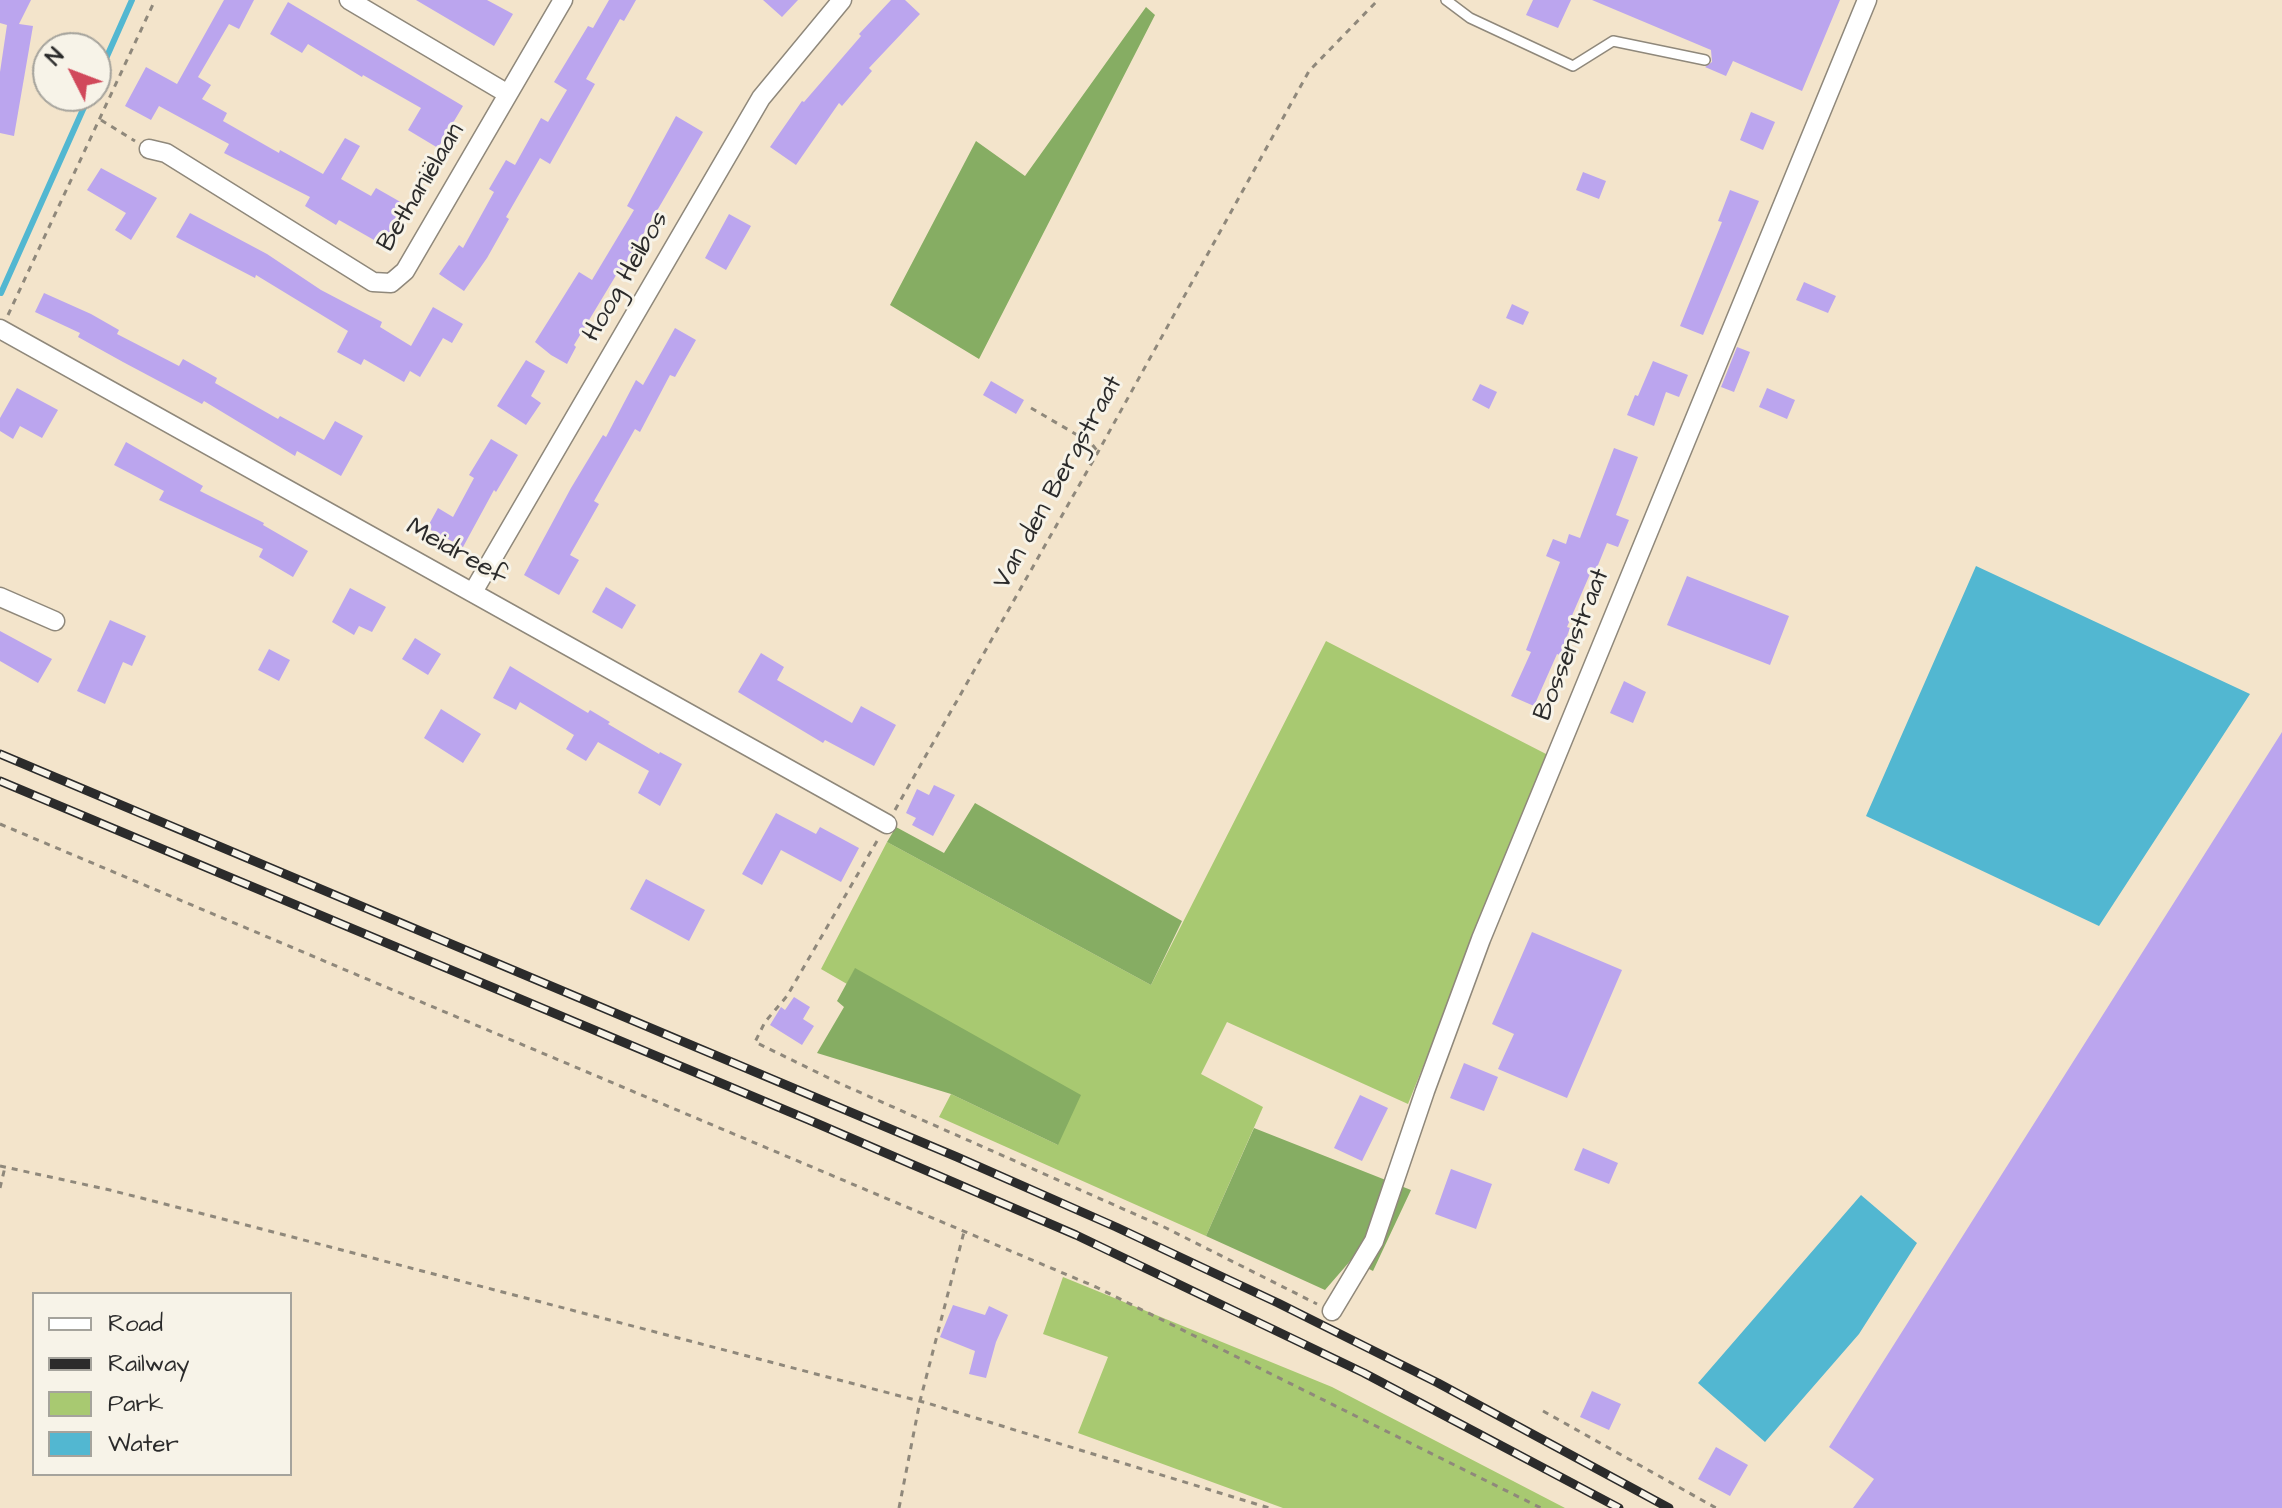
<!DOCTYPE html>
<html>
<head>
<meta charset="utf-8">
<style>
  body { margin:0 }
  #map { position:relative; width:2282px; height:1508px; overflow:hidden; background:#f3e4cb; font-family:"Architects Daughter",sans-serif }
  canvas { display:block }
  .legend { position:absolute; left:32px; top:1292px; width:260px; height:184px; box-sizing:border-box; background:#f7f3e8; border:2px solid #a5a39c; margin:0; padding:10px 14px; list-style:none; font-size:24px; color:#2b2b2b }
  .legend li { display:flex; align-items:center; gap:16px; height:40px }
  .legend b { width:40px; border:2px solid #a5a39c }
  .north { position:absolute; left:32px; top:32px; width:80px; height:80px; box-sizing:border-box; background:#f7f3e8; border:2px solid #a5a39c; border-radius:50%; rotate:312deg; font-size:22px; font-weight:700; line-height:32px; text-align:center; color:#2b2b2b }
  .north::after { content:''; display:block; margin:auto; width:28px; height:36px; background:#d1495b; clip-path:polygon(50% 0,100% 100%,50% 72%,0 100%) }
</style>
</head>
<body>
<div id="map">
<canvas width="2282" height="1508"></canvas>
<ul class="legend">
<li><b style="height:10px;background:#fff"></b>Road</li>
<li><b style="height:10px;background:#2b2b2b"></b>Railway</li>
<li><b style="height:22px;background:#a8c971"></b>Park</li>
<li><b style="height:22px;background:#52b7d1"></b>Water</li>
</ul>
<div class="north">N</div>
</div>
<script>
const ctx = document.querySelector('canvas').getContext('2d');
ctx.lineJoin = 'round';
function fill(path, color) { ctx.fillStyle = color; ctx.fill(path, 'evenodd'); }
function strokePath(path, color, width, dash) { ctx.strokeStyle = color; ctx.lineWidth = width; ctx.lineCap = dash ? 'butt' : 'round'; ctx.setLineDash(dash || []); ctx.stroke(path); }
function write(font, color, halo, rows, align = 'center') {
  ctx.font = font + ' "Architects Daughter",sans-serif'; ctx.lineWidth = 6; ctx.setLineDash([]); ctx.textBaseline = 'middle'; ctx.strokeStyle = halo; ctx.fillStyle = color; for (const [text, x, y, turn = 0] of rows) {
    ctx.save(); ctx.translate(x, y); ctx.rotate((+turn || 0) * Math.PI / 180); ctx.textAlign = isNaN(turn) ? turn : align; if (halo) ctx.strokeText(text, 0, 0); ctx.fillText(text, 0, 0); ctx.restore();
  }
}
fill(new Path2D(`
  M1326 641 1548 755 1408 1104 1227 1022 1201 1074 1263 1107 1206 1236 939 1117 951 1094 1058 1145 855 969 847 984 821 969 887 842 1151 985Z
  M1063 1277 1332 1387 1565 1508H1283L1078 1433 1108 1357 1043 1334Z`), '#a8c971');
fill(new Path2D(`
  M1146 7 1155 15 979 359 890 305 976 141 1025 176Z
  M975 803 1182 921 1151 985 887 842 896 827 944 853Z
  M855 968 1081 1095 1058 1145 951 1094 817 1053 844 1007 837 1001Z
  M1254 1128 1411 1190 1373 1271 1351 1260 1325 1290 1206 1236Z`), '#86ad63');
fill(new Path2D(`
  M1976 566 2250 694 2099 926 1866 816Z
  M1861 1195 1917 1243 1859 1334 1765 1442 1698 1383Z`), '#52b7d1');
strokePath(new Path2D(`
  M96 81 132 0
  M1 293 89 96`), '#52b7d1', 6);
fill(new Path2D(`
  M0 0H31L19 24 33 26 14 136 0 133V72L7 25 0 23Z
  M224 0H254L239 29 229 24 198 77 211 85 202 99 227 113 223 121 279 153 280 150 323 174 345 138 360 146 341 179 371 196 376 188 411 208 388 248 339 220 336 225 305 206 310 197 224 153 229 144 159 106 151 120 125 106 146 67 177 84Z
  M416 0H487L513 14 494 46Z
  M609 0H636L624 21 620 19 586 79 595 84 550 164 540 158 506 217 509 219 487 258 464 291 439 274 459 245 463 248 494 192 489 189 506 160 515 165 541 118 548 122 567 90 554 82 588 26 593 28Z
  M763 0H798L782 17Z
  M891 0H905L920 14 869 68 872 71 842 106 839 103 796 165 770 147 802 101 804 102 861 36 859 34Z
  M1533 0H1571L1558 28 1526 15Z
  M1592 0H1840L1802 91 1733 61 1726 76 1705 67 1712 62 1711 50Z
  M288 2 463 106 438 148 408 130 421 108 363 75 362 77 308 44 302 53 270 34Z
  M1751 112 1775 122 1763 150 1740 140Z
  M676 116 703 132 620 274 618 272 574 345 576 347 567 364 551 355 535 342 579 272 592 280 634 210 627 206Z
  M101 168 157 198 131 240 115 230 126 213 87 190Z
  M1583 172 1606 181 1599 199 1576 190Z
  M1730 190 1759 201 1703 335 1680 326 1722 222 1718 221Z
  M190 213 267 254 321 290 382 322 380 327 411 346 433 307 463 324 452 343 443 338 420 377 410 371 404 382 364 359 361 365 337 352 348 331 256 275 255 278 176 237Z
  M729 214 751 226 726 270 705 258Z
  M1804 282 1836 296 1828 313 1796 300Z
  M44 293 91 314 119 330 117 334 179 366 183 359 217 378 215 383 278 419 280 416 324 440 335 421 363 436 341 476 297 451 295 456 204 401 202 404 123 362 78 337 80 333 35 312Z
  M1512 304 1529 312 1523 325 1506 318Z
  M675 328 696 340 675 377 670 375 640 432 635 429 594 501 599 504 570 555 579 560 559 595 524 575 571 488 603 435 606 437 636 380 643 385Z
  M1737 347 1750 352 1734 392 1721 387Z
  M526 360 545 371 531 396 541 403 526 425 497 406Z
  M1653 361 1688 375 1679 397 1666 392 1654 426 1627 415 1635 395 1638 396Z
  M991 381 1024 400 1016 414 983 395Z
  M1480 384 1497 392 1489 409 1472 400Z
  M17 388 58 410 42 438 20 426 13 439 0 431V418Z
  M1767 388 1795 400 1787 419 1759 407Z
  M491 439 518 455 496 492 494 490 463 547 427 528 438 508 453 517 474 478 469 475Z
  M126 442 203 486 200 491 264 523 263 525 308 551 293 577 259 557 263 549 159 500 164 491 114 465Z
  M1614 448 1638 457 1616 515 1629 520 1618 547 1607 543 1594 575 1590 574 1567 627 1570 628 1560 655 1557 654 1534 706 1511 696 1531 652 1526 650 1560 562 1546 556 1553 539 1566 544 1569 534 1580 538Z
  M1687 576 1789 616 1770 665 1667 625Z
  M606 587 636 605 622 629 592 612Z
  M350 588 386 607 372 632 359 626 354 635 332 622Z
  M110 620 146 636 132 666 123 662 105 704 77 691Z
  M0 631 52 659 38 683 0 661Z
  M415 638 441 654 428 675 402 659Z
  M269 649 290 660 279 681 258 670Z
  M761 653 784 667 777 680 852 723 861 706 896 725 874 766 825 740 823 743 738 692Z
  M510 666 588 713 590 710 610 722 608 724 659 754 660 752 682 764 660 806 638 793 649 771 598 742 586 761 566 749 574 735 520 702 516 710 493 698Z
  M1624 681 1646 692 1633 723 1610 713Z
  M441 709 481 734 463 763 424 738Z
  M2282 732V1508H1853L1874 1479 1829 1447Z
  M934 785 955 795 933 836 912 825 916 818 906 813 917 789 929 795Z
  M776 813 816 834 820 827 859 848 841 882 781 850 762 885 742 874Z
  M646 879 705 910 689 941 630 909Z
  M1532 932 1622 970 1567 1098 1498 1069 1514 1034 1492 1024Z
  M794 997 810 1007 803 1019 814 1026 802 1045 770 1025 781 1007 785 1010Z
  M1464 1063 1498 1077 1484 1111 1450 1098Z
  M1360 1095 1388 1108 1362 1161 1334 1148Z
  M1583 1148 1618 1163 1609 1184 1574 1170Z
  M1451 1169 1492 1184 1476 1229 1435 1214Z
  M953 1305 985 1315 989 1306 1008 1315 996 1342 986 1378 969 1374 975 1351 940 1337Z
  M1592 1391 1621 1404 1609 1430 1580 1417Z
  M1716 1447 1748 1465 1730 1496 1698 1479Z`), '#bba5ee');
const service = new Path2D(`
  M1446 0 1470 18 1573 66 1613 41 1705 60`);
const minor = new Path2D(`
  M349 0 508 94
  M149 149 166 153 373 282 391 283 405 271 563 0
  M0 329 887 824
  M473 592 761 98 842 0
  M0 597 55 621
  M1332 1311 1374 1241 1425 1091 1481 939 1867 0`);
strokePath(service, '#8f887b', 12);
strokePath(minor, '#8f887b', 21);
strokePath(new Path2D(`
  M101 120 135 141
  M8 315 155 0
  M1031 408 1091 443 1098 452
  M895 810 1098 452 1309 71 1378 0
  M0 824 1096 1287 1541 1508
  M877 841 787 996 765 1022 755 1042 841 1084 1164 1227 1317 1304
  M0 1166 110 1190 254 1227 927 1403 1269 1508
  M0 1188 5 1167
  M1543 1411 1716 1508
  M899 1508 920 1401 964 1232`), '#8f887b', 3, [6, 6]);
strokePath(service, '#fff', 9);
strokePath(minor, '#fff', 18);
const rail = new Path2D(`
  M0 754 957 1157 1116 1227 1278 1303 1438 1383 1669 1508
  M0 781 809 1120 1076 1235 1364 1373 1619 1508`);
strokePath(rail, '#2b2b2b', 9);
strokePath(rail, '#f7f3e8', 6, [18]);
write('26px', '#2b2b2b', '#f7f3e8', [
  ["Bethaniëlaan",422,188,-59],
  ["Hoog Heibos",627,277,-60],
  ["Van den Bergstraat",1059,483,-61],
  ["Meidreef",456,553,29],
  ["Bossenstraat",1573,645,-68]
]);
</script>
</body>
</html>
